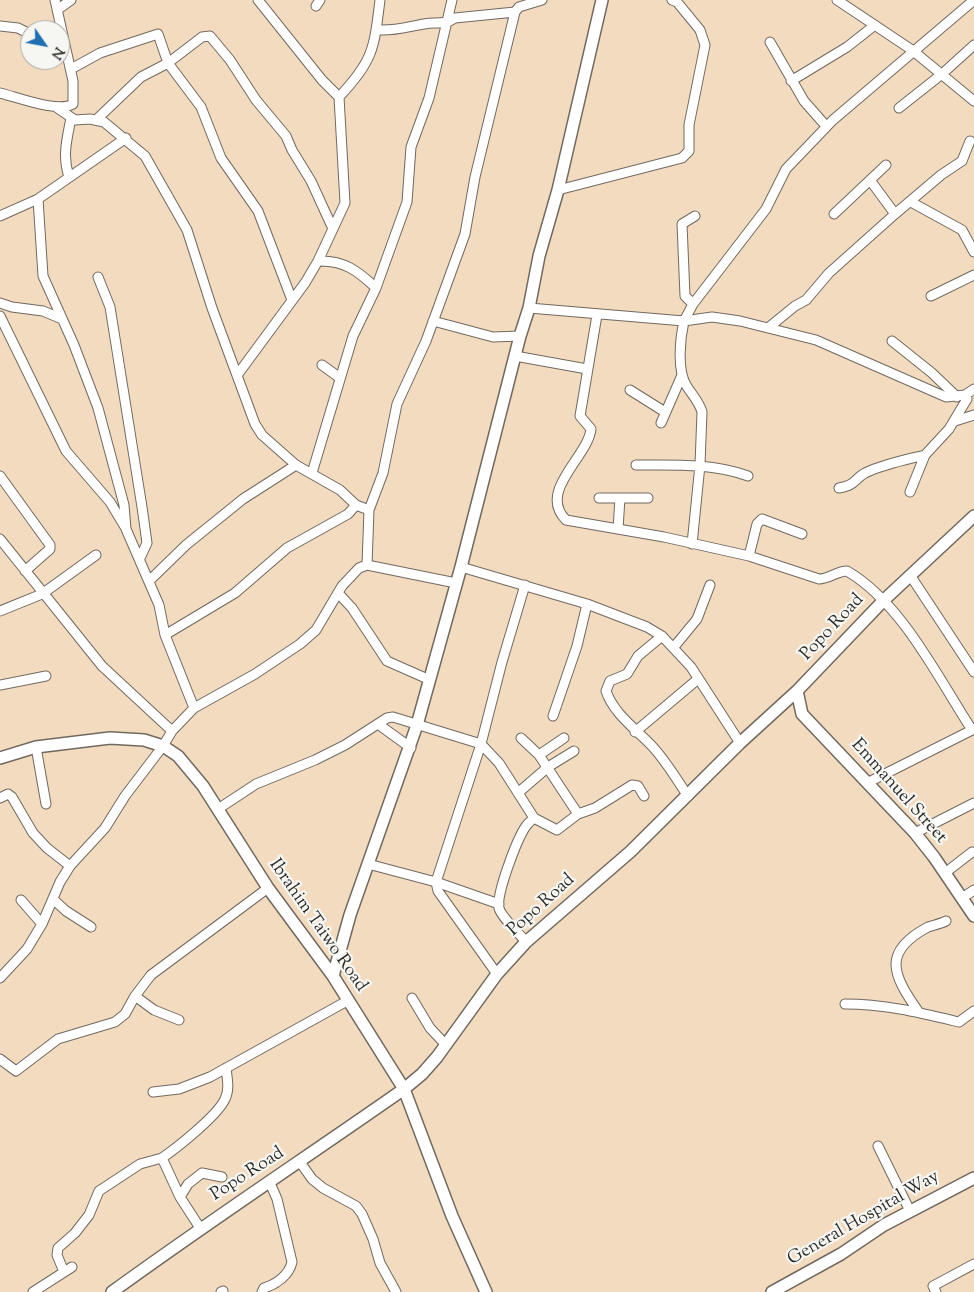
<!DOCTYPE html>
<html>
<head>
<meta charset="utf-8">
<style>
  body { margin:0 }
  #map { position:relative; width:974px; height:1292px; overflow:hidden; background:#f3dbbf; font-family:"Sorts Mill Goudy",serif }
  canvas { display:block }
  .north { position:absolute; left:20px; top:20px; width:50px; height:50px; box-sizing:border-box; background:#f6f6f2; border:1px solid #a5a5a2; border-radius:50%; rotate:123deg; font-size:14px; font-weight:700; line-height:20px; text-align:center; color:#2b2b2b }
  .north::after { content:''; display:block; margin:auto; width:18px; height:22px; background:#1f6fb2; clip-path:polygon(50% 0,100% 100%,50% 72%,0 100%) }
</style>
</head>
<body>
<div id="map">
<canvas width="974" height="1292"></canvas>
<div class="north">N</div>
</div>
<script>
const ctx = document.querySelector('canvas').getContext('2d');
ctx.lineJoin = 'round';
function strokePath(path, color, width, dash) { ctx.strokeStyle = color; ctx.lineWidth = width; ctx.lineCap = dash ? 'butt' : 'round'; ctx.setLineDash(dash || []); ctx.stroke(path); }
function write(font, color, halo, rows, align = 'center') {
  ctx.font = font + ' "Sorts Mill Goudy",serif'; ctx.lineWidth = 4.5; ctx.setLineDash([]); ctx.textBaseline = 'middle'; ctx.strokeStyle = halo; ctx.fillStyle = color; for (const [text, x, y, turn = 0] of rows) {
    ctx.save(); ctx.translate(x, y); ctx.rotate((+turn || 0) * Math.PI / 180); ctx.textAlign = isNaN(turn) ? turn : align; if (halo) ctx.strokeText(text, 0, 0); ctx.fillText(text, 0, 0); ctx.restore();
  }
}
const minor = new Path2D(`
  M258 0 322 80 339 97
  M837 0 912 50 974 101
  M316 6 320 0
  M57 10 71 0
  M0 26 18 28 30 34
  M378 30C397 31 406 27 424 24 436 22 445 25 455 18L515 12 519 7 542 0
  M770 42 804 101 826 126
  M71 69 100 53 158 34 168 63 201 107 221 158 258 211 292 300
  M791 81 847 47 875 25
  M0 93C17 97 58 113 73 104V81L55 0
  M56 107 75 120 90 119 104 122 145 156 187 230 212 308 255 424 262 435 296 465 340 490 356 505 369 510
  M899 108 942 74 974 45
  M97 119 141 77 168 63 202 37 210 36 230 60 256 100 286 136 292 150 311 181 333 229
  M69 177C62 156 67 139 71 118
  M870 180 895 214
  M558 190 682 158 689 151V125L705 45 700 30 677 2 672 0
  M38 199 43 276 74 345 98 408 124 505 126 529 159 605 165 635 194 708
  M911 202 962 230 974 252
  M834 214 886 165
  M0 216 38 199 126 138
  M318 261C344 260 358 271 376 288
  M98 277 110 307 142 507 147 543 140 558
  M931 296 974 275
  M0 303 12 307 43 311 62 319
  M693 304 685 296 682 224 695 216
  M529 308 684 321 693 304 766 209 786 169 833 120 974 0
  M597 315 580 416 591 429C588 457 537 491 566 520L664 537 749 556 819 579C829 579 837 571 847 571 902 603 938 678 972 730
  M0 316 66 451 110 502 125 527
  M433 321 493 337 520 336
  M768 328 795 306 806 300 829 273 895 214 941 175 962 161 970 141
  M892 341 932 373 957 397
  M515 356 587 369
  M322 365 340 378
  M238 374 305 283 318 261 345 203 339 97C374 60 374 48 380 0
  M630 390 665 412
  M955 421 974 415
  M661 423 682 375
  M636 465C675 465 711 463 748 476
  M312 473 353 336 376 288 407 202 411 147 429 98 452 0
  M0 476 50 545V549L25 571
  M839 488C856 485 853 480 865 473 884 464 905 460 925 455
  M910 492 925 455 949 429 967 399 965 395
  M599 498H648
  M618 529 620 498
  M0 539 102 666 172 731
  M692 544 700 465 702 412C699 401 692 395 686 385 677 369 680 339 684 321L712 317 740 321 816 340 946 397 965 395 974 389
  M749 556 757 524 762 519 802 534
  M367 565 369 510 383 473 397 404 426 341 465 234 475 177 515 12
  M461 567 587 604 647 627 662 636 691 667 740 743
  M910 575 974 672
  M149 581 186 545 243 499 296 465
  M338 593 352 608 387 661 430 680
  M0 611 42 594 96 555
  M165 635 235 593 287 548 348 514 356 505
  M662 636 638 656 627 674 610 681 606 691C613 712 633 727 648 742 664 757 676 779 688 796
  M674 647 697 619 710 585
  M0 685 46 676
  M553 716 577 646 587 604
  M378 724 411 748
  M635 732 698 679
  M521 738 539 755 578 814
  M36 747 46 804
  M539 755 564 738
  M867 783 974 729
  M519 792 548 767 574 751
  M0 798 8 794 12 797 33 833 47 848 70 866
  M218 809 256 784 315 760 345 745 387 718 393 717 481 744 499 763 534 818 557 830 578 814 595 808 632 785 638 786 644 796
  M915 833 974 803
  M368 864 436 882 438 891 497 974
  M945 873 972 852
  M962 898 974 890
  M21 900 42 924
  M54 900 66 911 91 927
  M499 904 436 882 481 744 502 662 525 585
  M526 942C520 934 501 917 499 908 496 894 517 839 526 826 528 823 531 821 534 818
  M0 978 27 949 42 924 60 882 70 866 105 828 125 796 163 746 172 731 194 708 255 674 300 644 316 630 342 586 359 568 367 565 456 583
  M135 996 154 1010 179 1020
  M412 998 430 1028 446 1045
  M845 1004C885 1004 921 1013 959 1022L974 1011
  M918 1011C893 975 881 952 928 927 934 925 940 924 946 921
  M0 1059 16 1071 58 1039 115 1022 125 1014 135 996 151 975 268 888
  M153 1092 179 1089 210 1077 347 1001
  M878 1146 910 1211
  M300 1162 312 1179 323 1188 356 1206 362 1214 373 1239 380 1263 396 1292
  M180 1197 188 1184 202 1173 222 1177
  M200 1228 180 1197 162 1158C178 1147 218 1115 225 1099 230 1089 227 1078 226 1068
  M64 1272 57 1255 58 1248 75 1233 89 1215 99 1191 140 1164 162 1158
  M33 1292 72 1267
  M221 1292 223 1291
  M262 1292 264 1288C277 1284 289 1275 292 1262L277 1199 270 1183
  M936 1292 933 1286 974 1264`);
const major = new Path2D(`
  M797 691 802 714 915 833 934 857 974 916
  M0 758 36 747 110 738 144 740 163 746 178 756 203 786 268 888 333 976 404 1089 452 1216 486 1292
  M333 976 350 915 417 725 461 567 520 336 529 308 539 256 558 190 602 0
  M112 1292C208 1222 307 1157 404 1089L422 1074 437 1057 497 974 526 942 630 852 740 743 797 691 884 600 974 516
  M772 1292 841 1254 884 1225 974 1178`);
strokePath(minor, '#71695f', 11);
strokePath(major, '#71695f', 14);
strokePath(minor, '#fff', 9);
strokePath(major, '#fff', 11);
write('18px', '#2b2b2b', '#f6f6f2', [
  ["Popo Road",833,628,-47],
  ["Emmanuel Street",898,792,48],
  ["Popo Road",542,906,-42],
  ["Ibrahim Taiwo Road",317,926,55],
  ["Popo Road",248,1175,-33],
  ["General Hospital Way",864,1219,-30]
]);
</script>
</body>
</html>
